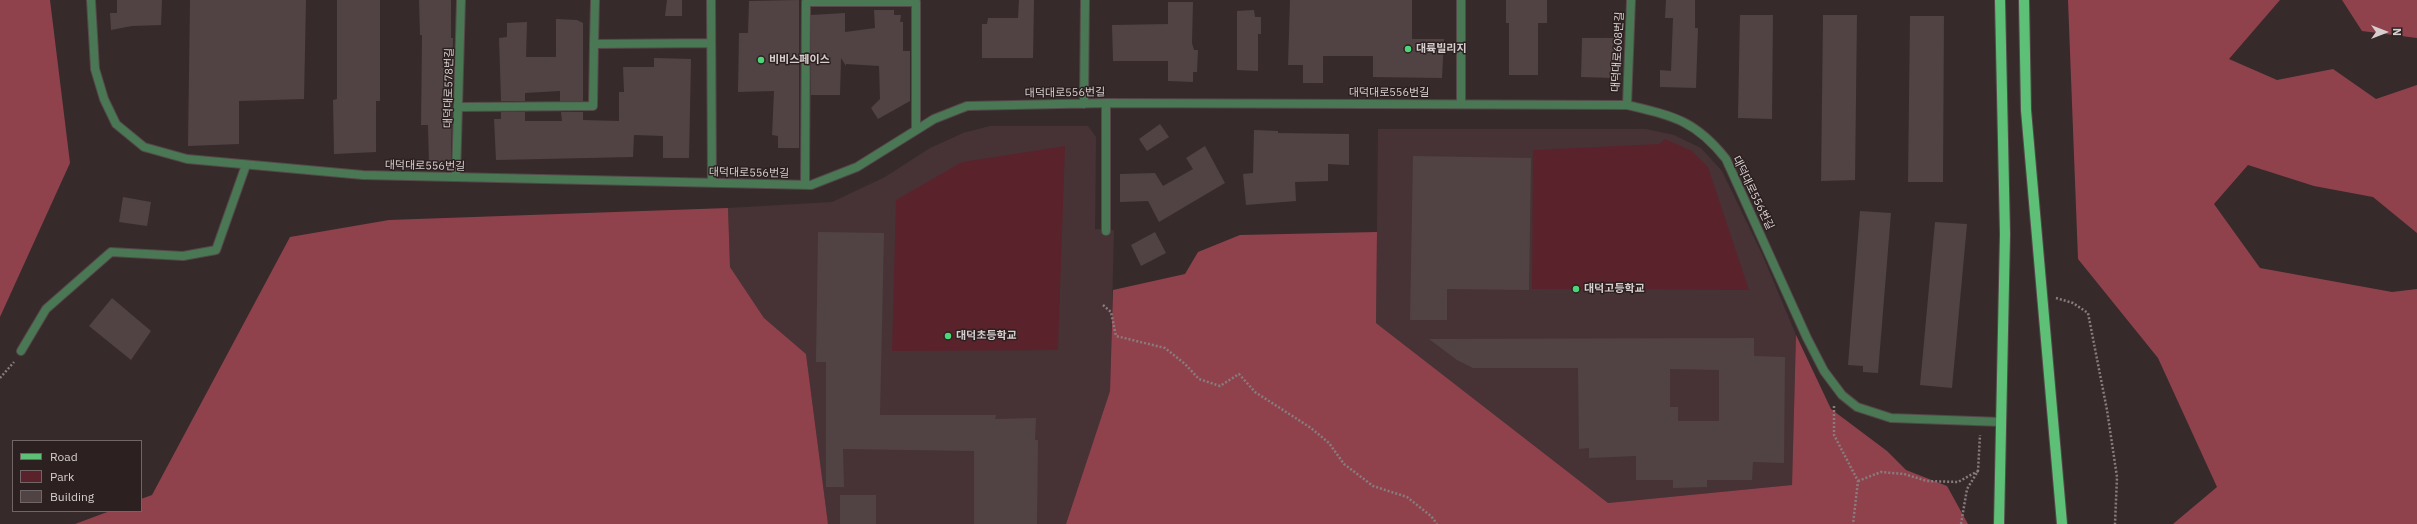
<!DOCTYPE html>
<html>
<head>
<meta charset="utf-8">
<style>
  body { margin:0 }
  #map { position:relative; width:2417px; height:524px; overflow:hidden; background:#372a2b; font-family:"IBM Plex Sans",sans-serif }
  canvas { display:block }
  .legend { position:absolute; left:12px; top:440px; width:130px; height:72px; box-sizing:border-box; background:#2c2021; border:1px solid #706667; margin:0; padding:5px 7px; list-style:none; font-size:12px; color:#d7cfcf }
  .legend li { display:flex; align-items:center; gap:8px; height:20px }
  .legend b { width:20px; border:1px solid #706667 }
  .north { position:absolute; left:2365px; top:12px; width:40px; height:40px; -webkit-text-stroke:3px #2c2021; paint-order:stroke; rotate:90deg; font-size:11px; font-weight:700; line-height:16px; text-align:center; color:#d7cfcf }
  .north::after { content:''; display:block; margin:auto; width:14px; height:18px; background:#d7cfcf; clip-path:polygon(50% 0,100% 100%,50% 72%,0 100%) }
</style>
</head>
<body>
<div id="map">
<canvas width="2417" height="524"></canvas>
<ul class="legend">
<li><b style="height:5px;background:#5ec077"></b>Road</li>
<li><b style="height:11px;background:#5a232b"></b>Park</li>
<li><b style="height:11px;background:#514344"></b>Building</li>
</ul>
<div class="north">N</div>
</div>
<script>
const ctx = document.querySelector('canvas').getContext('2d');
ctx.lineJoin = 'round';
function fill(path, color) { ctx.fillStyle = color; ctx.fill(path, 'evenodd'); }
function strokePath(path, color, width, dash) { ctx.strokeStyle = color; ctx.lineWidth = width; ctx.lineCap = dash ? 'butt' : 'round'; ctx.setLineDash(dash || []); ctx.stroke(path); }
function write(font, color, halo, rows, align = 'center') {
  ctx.font = font + ' "IBM Plex Sans","Noto Sans KR",sans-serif'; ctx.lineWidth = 3; ctx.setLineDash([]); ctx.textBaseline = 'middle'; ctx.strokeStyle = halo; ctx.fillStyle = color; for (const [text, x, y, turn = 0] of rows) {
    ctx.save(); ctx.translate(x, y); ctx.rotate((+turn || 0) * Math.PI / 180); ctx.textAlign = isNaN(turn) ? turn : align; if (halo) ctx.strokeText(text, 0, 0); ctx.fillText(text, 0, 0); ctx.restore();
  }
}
fill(new Path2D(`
  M990 126H1088L1096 137 1095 229 1114 230 1110 391 1066 524H828L806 354 764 318 730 267 728 208 832 202 885 177 930 148 963 133Z
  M1378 129H1646L1674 135 1701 148 1722 171 1762 254 1796 335 1792 485 1608 503 1376 323Z`), '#473335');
fill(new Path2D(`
  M1665 139 1692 151 1708 167 1749 290 1532 289 1533 150 1659 144Z
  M1065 146 1058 350 892 351 896 200 962 162Z`), '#5a232b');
fill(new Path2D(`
  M0 0H50L70 163 0 317Z
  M2068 0H2280L2229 59 2277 80 2333 69 2376 99 2417 85V233L2373 197 2314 186 2248 165 2214 204 2260 268 2392 292 2417 289V524H2173L2217 487 2158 358 2078 259Z
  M2342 0H2417V38L2362 31Z
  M728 208 730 267 764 318 806 354 828 524H75L110 511H141V499L152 495 290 237 389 220Z
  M1377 232 1376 323 1608 503 1792 485 1796 335 1831 409 1887 451 1906 470 1947 486 1968 524H1066L1110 391 1113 290 1185 274 1198 252 1240 235Z`), '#8f424c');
fill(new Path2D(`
  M117 0H162L161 25 132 26 111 30 110 13H117Z
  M190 0H306L304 99 239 101V144L188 146Z
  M337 0H380V101H376V152L334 154 333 100 337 99Z
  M419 0H451V38H453L451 164H429L428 125H421L422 35H420Z
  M667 0H682V16H665Z
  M799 0V148H778V136L772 135 774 91 738 92 739 33H748L749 1Z
  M1019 0H1034L1033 58H982V24H987L988 18H1018Z
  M1290 0H1412V39H1444L1442 78 1373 77V56H1323V83H1303V65H1288Z
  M1506 0H1547V23H1538V75H1509V23H1506Z
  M1666 0H1695V28H1698L1696 88 1660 87V70L1671 71 1673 18H1665Z
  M1168 2H1193L1192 43 1194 50H1198L1197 72H1193V82L1168 81V61H1113L1112 25 1168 24Z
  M874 10H894V15H901L900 22H903V51H910V101L878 119 871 108 880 99 879 66 846 64V66L841 58 840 95H811V15L845 13V32L875 28Z
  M1254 10 1255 17H1261V34H1258V71L1237 70V11Z
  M1740 15H1773L1772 119 1738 118Z
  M1823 15H1857L1855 180 1821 181Z
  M1910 16H1944L1943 182H1908Z
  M556 19 577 20 583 23V101H560V91L525 93V101H501L499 38 507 37V23L527 22 526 57H556Z
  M1582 38H1614L1613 78 1581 77Z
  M654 58 691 59 689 158H663V136L634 135 633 157 496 160 494 119H501V112H525V121H562L561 112H583V120L619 121V92H624L623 67H654Z
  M1160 124 1169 137 1147 151 1139 139Z
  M1254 130 1278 131V133L1349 134V165L1328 164V181L1295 182 1296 201 1246 205 1243 174 1253 173Z
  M1205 146 1225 183 1159 222 1148 201 1120 202V174L1155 173 1163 186 1193 169 1186 158Z
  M1413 156 1531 158 1529 290 1447 289V320H1410Z
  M123 197 151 202 147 226 119 222Z
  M1860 211 1891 213 1878 373 1863 372V366L1848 365Z
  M1935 222 1967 224 1952 388 1920 385Z
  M818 232 884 233 880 415H996L995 419 1036 418 1035 440H1038L1037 524H974V451L843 449 844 487H826V362H816Z
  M1155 232 1166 253 1141 266 1131 245Z
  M112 298 151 331 131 360 89 326Z
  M1754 338V356L1785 357 1784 463 1753 462 1752 480H1707V487L1673 488V480H1636V456L1589 458V448L1579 449 1578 368H1473L1457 360 1429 339ZM1670 369 1719 370V421H1678V407H1670Z
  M840 495H876V524H840Z`), '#514344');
const service = new Path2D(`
  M21 351 46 309 111 252 183 256 216 250 246 165`);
const minor = new Path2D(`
  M91 0 95 69 104 99 116 124 144 147 187 159 363 175 811 185 857 167 934 119 967 106 1106 103 1627 105C1673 116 1695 120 1726 159L1807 338 1824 371 1842 395 1857 407 1891 418 2002 422
  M595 0 594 44 711 43
  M711 0 712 183
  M1106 103V231
  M1084 104 1085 0
  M1461 104V0
  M1627 105 1631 0
  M460 107 593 106 594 44
  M456 177 461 0
  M805 185 806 2H916V130`);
const primary = new Path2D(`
  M2024 0 2026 110 2062 524
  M1999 524 2005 234 2000 0`);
strokePath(service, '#544849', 10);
strokePath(minor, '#544849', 10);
strokePath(primary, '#544849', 12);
strokePath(new Path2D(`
  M2056 298 2073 303 2088 313 2107 410 2117 477 2115 524
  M1103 305 1111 312 1116 336 1165 348 1185 364 1199 379 1220 386 1239 374 1255 392 1311 428 1329 443 1344 464 1373 486 1407 497 1431 516 1437 524
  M0 378 14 362
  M1834 406V435L1858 481 1853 524
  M1858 481 1881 472 1904 474 1927 481 1958 482 1978 471
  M1961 524 1967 489 1978 471 1980 435`), '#887d7e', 2.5, [2, 2]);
strokePath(service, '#4a7754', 8);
strokePath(minor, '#4a7754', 8);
strokePath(primary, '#5ec077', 10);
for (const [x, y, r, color] of [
  [1408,49,4,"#4cd677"],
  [761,60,4,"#4cd677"],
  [1576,289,4,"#4cd677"],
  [948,336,4,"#4cd677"]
]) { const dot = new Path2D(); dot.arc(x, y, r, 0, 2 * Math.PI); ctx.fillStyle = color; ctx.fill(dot); strokePath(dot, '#2c2021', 1.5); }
write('bold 11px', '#d7cfcf', '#2c2021', [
  ["대륙빌리지",1416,49],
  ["비비스페이스",769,60],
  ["대덕고등학교",1584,289],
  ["대덕초등학교",956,336]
], 'left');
write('11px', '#d7cfcf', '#2c2021', [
  ["대덕대로608번길",1618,52,-87],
  ["대덕대로578번길",449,88,-89],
  ["대덕대로556번길",1065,93,-1],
  ["대덕대로556번길",1389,93],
  ["대덕대로556번길",425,166,1],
  ["대덕대로556번길",749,173,1],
  ["대덕대로556번길",1753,193,64]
]);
</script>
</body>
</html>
